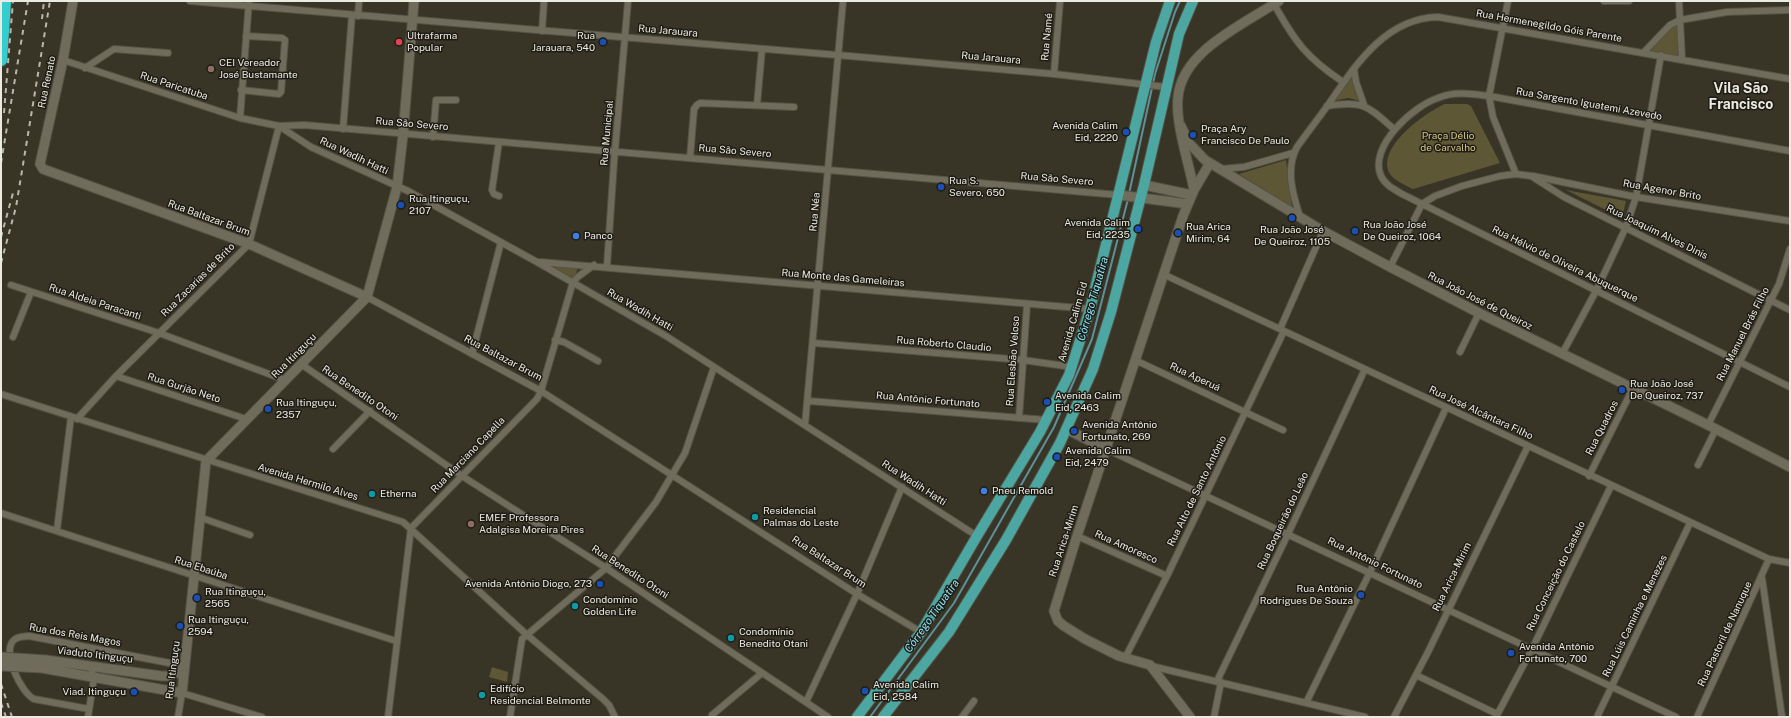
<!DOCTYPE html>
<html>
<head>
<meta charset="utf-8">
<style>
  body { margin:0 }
  #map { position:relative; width:1791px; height:718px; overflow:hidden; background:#383526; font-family:"Public Sans",sans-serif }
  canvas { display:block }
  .frame { position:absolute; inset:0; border:2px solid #ecebe1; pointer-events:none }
</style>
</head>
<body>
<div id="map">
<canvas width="1791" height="718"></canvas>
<div class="frame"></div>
</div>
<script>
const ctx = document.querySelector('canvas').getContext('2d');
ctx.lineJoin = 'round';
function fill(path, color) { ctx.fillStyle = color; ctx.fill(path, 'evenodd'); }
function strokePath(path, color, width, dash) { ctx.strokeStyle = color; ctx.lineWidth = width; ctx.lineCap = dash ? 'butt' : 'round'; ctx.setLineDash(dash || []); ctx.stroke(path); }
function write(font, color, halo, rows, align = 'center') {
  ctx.font = font + ' "Public Sans",sans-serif'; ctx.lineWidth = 3; ctx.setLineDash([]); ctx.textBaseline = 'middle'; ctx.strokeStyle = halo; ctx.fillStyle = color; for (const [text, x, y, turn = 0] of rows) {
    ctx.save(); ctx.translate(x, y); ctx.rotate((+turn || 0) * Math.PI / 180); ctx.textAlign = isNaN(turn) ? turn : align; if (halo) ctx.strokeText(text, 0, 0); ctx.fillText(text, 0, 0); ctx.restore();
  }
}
fill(new Path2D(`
  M1679 23 1681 57 1647 52 1669 28Z
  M1353 74 1361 101 1348 98 1332 101Z
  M1445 104H1467L1471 106 1500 163 1413 189C1405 185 1395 181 1390 174 1375 148 1426 112 1445 104Z
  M1286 160 1292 207 1239 174Z
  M1566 190 1626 201 1622 218Z
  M550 266 578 267 574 280Z
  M492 667 508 672 507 682 489 677Z`), '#5e5735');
strokePath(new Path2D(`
  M1129 194 1155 74 1175 12 1180 1
  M870 717 954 603 1054 427 1092 339 1128 199`), '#5c919b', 2);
const street = new Path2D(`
  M190 1 849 56 1054 74 1166 87
  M1508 1 1489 96 1493 117 1516 174
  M1604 1H1629
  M1679 1 1682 59
  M1274 4C1295 42 1307 58 1343 82
  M358 16 359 1
  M542 31 544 1
  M1644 52 1670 25 1680 20 1727 12 1790 10
  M63 60 240 118 279 126 304 125 1119 195
  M85 68 114 49 168 53
  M1354 69 1356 82 1364 105
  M1054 74 1060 1
  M241 90 279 94 281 92 285 40 282 38 246 36
  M757 105 762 49
  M1327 106C1364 100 1367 106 1394 129
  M240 118 249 1
  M279 126 311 147 408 191 537 262 666 336 977 536
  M343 129 352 15
  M433 137 436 100H456
  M1790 151 1489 96C1472 94 1455 91 1438 98 1413 106 1368 147 1381 176 1385 185 1394 189 1402 194L1790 387
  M690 158 694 109 697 105 700 103 794 107
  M1221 169 1244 167 1293 153
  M1533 176 1636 197 1790 221
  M499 196 494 194 492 190 499 142
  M1422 204 1435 196 1462 186 1500 176 1516 174 1531 176 1564 197 1790 310
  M1300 217C1293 195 1285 169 1297 147 1307 133 1318 119 1328 105 1355 66 1385 18 1438 17L1790 79
  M540 262 1090 309
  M607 266 614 162 628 1
  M1390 267 1422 204
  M1165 275 1769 559 1790 563
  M11 285 159 333 285 380
  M367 297 541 391 857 594 921 632
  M1280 329 1323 231
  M13 337 31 292
  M555 340 564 342 598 361
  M814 343 1023 360 1072 367
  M1460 352 1479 313
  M472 354 501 242
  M1562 354 1596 291 1626 227 1636 197 1661 55
  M1135 360 1283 430
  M301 364 462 476 606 568 828 717
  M116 376 246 419
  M1 394 403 522 526 634 603 699 609 705 615 717
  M809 401 1046 420
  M1019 418 1027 305
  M77 419 116 376 249 244 279 126
  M805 425 843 1
  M1708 425 1779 284 1790 249
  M333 449 370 411
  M1106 449 1676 717
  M1698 465 1716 429
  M1589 476 1633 388
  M1 513 396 641
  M199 517 250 535
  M57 530 71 417
  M1077 536 1167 576
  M1762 578 1782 717
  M1125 658 1167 576 1284 331
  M1151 666 1365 717
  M1416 675 1497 714
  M1217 681 1288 534 1365 369
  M806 702 857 594 902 487
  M1306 703 1370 572 1446 408
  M89 709 34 699C21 693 1 651 14 640 18 636 24 637 29 636L185 666
  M712 715 762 673
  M88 717 94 678 90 665
  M178 717 182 693 262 717
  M388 717 411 528 537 399 541 391 573 282 579 276 594 265
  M510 717 522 639 606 568 656 502 685 453 714 367
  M962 717 974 701
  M1214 717 1221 682
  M1394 717 1428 652 1528 446
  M1496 717 1532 649 1611 486
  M1597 717 1690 523
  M1697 717 1769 559`);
const secondary = new Path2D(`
  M73 1 63 60 40 164 43 169 249 244 367 297
  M1181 126 1189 143 1205 160 1323 231 1390 267 1479 313 1708 425 1790 467
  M1144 185 1192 195
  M1194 190C1189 163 1175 123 1178 97 1182 51 1244 24 1279 1
  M1119 195 1188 204
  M1066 429 1106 449
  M46 660 161 676H169L184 671
  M42 668 182 693 206 461 367 297 397 187 403 135 414 1
  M1190 717 1150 665 1119 656 1085 639 1064 626 1058 621 1054 611 1077 536 1183 216 1194 190 1210 163`);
const primary = new Path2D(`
  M857 717 921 632 977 536 1040 432 1069 375 1090 309 1156 42 1170 1
  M883 717 949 632 1006 540 1060 443 1093 369 1111 312 1144 185 1179 34 1193 1`);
const highway = new Path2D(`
  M1 60 5 1`);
strokePath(street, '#545245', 8);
strokePath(secondary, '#545245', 11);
strokePath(primary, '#545245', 12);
strokePath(highway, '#545245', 14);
strokePath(street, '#706c5c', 6);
strokePath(secondary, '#706c5c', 9);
strokePath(primary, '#4ca7a2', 10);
strokePath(highway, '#34ced0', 12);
strokePath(new Path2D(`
  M42 19 44 1
  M4 113 13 1
  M1 163 28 1
  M1 237 13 193
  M1 263 16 207 50 1
  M1 684 12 717
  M1 703 6 717`), '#b9b8ac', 2, [5, 5]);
const secondaryBridge = new Path2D(`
  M1 657 46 660
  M1 666 42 668`);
strokePath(secondaryBridge, '#545245', 11, []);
strokePath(secondaryBridge, '#706c5c', 9);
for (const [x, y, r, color] of [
  [399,42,4,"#e0444e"],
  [603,42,4,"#1a4fb4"],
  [211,69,4,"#8d6e63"],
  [1126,132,4,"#1a4fb4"],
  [1193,135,4,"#1a4fb4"],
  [941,187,4,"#1a4fb4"],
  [401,205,4,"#1a4fb4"],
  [1292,218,4,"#1a4fb4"],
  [1138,229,4,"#1a4fb4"],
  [1355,231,4,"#1a4fb4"],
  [1178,233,4,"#1a4fb4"],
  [576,236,4,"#3f7fe0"],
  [1622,390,4,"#1a4fb4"],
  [1047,402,4,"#1a4fb4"],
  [268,409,4,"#1a4fb4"],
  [1074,431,4,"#1a4fb4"],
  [1057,457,4,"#1a4fb4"],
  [984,491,4,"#3f7fe0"],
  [372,494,4,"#0f9aa8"],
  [755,517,4,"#0f9aa8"],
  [471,524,4,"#8d6e63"],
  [600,584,4,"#1a4fb4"],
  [1361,595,4,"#1a4fb4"],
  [197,598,4,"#1a4fb4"],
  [575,606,4,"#0f9aa8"],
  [180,626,4,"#1a4fb4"],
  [731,638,4,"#0f9aa8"],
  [1511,653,4,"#1a4fb4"],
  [865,691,4,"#1a4fb4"],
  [134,692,4,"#1a4fb4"],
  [482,695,4,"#0f9aa8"]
]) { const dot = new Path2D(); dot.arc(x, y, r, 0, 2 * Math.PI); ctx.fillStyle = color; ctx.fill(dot); strokePath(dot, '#1e1c15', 1.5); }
write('10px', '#ecebe1', '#1e1c15', [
  ["Rua Hermenegildo Góis Parente",1549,26,10],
  ["Rua Jarauara",668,31,5],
  ["Rua Namé",1047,37,-85],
  ["Rua Jarauara",991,58,5],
  ["Rua Renato",47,82,-78],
  ["Rua Paricatuba",174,86,18],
  ["Rua Sargento Iguatemi Azevedo",1589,104,10],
  ["Rua São Severo",412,124,5],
  ["Rua Municipal",607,133,-85],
  ["Rua São Severo",735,151,5],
  ["Rua Wadih Hatti",354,156,25],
  ["Rua São Severo",1057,179,5],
  ["Rua Agenor Brito",1662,190,10],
  ["Rua Néa",815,212,-85],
  ["Rua Baltazar Brum",209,218,20],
  ["Rua Joaquim Alves Dinis",1657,232,26],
  ["Rua Hélvio de Oliveira Abuquerque",1565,264,26],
  ["Rua Monte das Gameleiras",843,278,5],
  ["Rua Zacarias de Brito",198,280,-45],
  ["Rua João José de Queiroz",1480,301,27],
  ["Rua Aldeia Paracanti",95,302,18],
  ["Rua Wadih Hatti",640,310,30],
  ["Avenida Calim Eid",1073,322,-74],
  ["Rua Manuel Brás Filho",1743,334,-63],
  ["Rua Roberto Claudio",944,344,5],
  ["Rua Itinguçu",294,356,-45],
  ["Rua Baltazar Brum",503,358,28],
  ["Rua Elesbão Veloso",1013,361,-86],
  ["Rua Aperuá",1195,377,25],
  ["Rua Gurjão Neto",184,388,18],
  ["Rua Benedito Otoni",360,393,34],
  ["Rua Antônio Fortunato",928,400,5],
  ["Rua José Alcântara Filho",1481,413,25],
  ["Rua Quadros",1602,428,-63],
  ["Rua Marciano Capella",468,455,-46],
  ["Avenida Hermilo Alves",308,482,17],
  ["Rua Wadih Hatti",914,483,33],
  ["Rua Alto de Santo Antônio",1197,491,-64],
  ["Rua Boqueirão do Leão",1283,521,-65],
  ["Rua Arica-Mirim",1064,541,-72],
  ["Rua Amoresco",1126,547,24],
  ["Rua Baltazar Brum",829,562,33],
  ["Rua Antônio Fortunato",1375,563,26],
  ["Rua Ebaúba",201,568,18],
  ["Rua Benedito Otoni",630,572,33],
  ["Rua Conceição do Castelo",1556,576,-64],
  ["Rua Arica-Mirim",1452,577,-64],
  ["Rua Lúis Caminha e Menezes",1635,616,-64],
  ["Rua Pastoril de Nanuque",1725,634,-65],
  ["Rua dos Reis Magos",75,635,10],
  ["Viaduto Itinguçu",95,655,7],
  ["Rua Itinguçu",173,670,-83]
]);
write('10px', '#ecebe1', '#1e1c15', [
  ["Ultrafarma",407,36],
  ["Popular",407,48],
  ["Rua",595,36,"right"],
  ["Jarauara, 540",595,48,"right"],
  ["CEI Vereador",219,63],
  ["José Bustamante",219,75],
  ["Avenida Calim",1118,126,"right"],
  ["Eid, 2220",1118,138,"right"],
  ["Praça Ary",1201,129],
  ["Francisco De Paulo",1201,141],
  ["Rua S.",949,181],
  ["Severo, 650",949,193],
  ["Rua Itinguçu,",409,199],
  ["2107",409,211],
  ["Avenida Calim",1130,223,"right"],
  ["Eid, 2235",1130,235,"right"],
  ["Rua João José",1363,225],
  ["De Queiroz, 1064",1363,237],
  ["Rua Arica",1186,227],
  ["Mirim, 64",1186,239],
  ["Rua João José",1292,230,"center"],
  ["De Queiroz, 1105",1292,242,"center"],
  ["Panco",584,236],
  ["Rua João José",1630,384],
  ["De Queiroz, 737",1630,396],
  ["Avenida Calim",1055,396],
  ["Eid, 2463",1055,408],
  ["Rua Itinguçu,",276,403],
  ["2357",276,415],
  ["Avenida Antônio",1082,425],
  ["Fortunato, 269",1082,437],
  ["Avenida Calim",1065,451],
  ["Eid, 2479",1065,463],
  ["Pneu Remold",992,491],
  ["Etherna",380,494],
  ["Residencial",763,511],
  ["Palmas do Leste",763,523],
  ["EMEF Professora",479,518],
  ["Adalgisa Moreira Pires",479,530],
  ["Avenida Antônio Diogo, 273",592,584,"right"],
  ["Rua Antônio",1353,589,"right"],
  ["Rodrigues De Souza",1353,601,"right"],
  ["Rua Itinguçu,",205,592],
  ["2565",205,604],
  ["Condomínio",583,600],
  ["Golden Life",583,612],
  ["Rua Itinguçu,",188,620],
  ["2594",188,632],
  ["Condomínio",739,632],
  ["Benedito Otani",739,644],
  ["Avenida Antônio",1519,647],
  ["Fortunato, 700",1519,659],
  ["Avenida Calim",873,685],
  ["Eid, 2584",873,697],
  ["Edifício",490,689],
  ["Residencial Belmonte",490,701],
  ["Viad. Itinguçu",126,692,"right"]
], 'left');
write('10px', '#d3c582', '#1e1c15', [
  ["Praça Délio",1448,136],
  ["de Carvalho",1448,148]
]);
write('italic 11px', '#8ce4f5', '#1e1c15', [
  ["Córrego Tiquatira",1093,299,-74],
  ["Córrego Tiquatira",932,616,-55]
]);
write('bold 14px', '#ecebe1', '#1e1c15', [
  ["Vila São",1741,89],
  ["Francisco",1741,105]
]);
</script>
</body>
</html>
